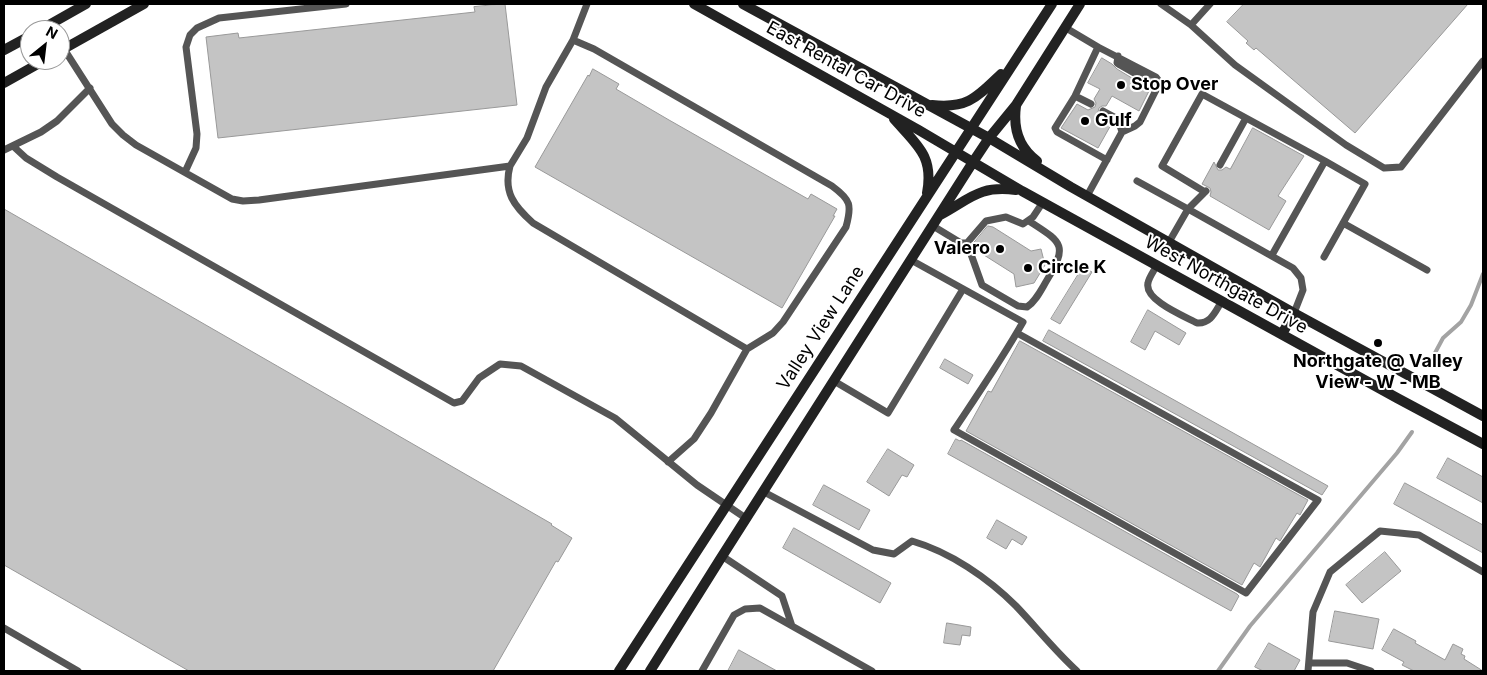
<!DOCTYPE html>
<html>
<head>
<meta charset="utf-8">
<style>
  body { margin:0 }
  #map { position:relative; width:1487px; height:675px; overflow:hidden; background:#fff; font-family:Inter,sans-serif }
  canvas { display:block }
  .frame { position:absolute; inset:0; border:5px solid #000; pointer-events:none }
  .north { position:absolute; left:20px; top:20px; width:50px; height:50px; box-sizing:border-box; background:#fff; border:1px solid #999; border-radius:50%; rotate:29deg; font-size:14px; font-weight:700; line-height:20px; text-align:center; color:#000 }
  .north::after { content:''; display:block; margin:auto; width:18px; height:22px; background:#000; clip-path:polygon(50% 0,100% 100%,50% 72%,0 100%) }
</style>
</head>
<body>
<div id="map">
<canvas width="1487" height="675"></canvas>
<div class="frame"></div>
<div class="north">N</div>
</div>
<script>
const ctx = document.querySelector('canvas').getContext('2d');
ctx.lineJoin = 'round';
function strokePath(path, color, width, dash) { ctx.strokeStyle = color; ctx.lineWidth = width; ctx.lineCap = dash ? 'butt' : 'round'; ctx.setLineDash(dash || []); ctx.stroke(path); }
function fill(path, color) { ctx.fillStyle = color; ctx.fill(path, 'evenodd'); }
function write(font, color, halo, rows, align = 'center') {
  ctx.font = font + ' Inter,sans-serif'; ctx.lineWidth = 4; ctx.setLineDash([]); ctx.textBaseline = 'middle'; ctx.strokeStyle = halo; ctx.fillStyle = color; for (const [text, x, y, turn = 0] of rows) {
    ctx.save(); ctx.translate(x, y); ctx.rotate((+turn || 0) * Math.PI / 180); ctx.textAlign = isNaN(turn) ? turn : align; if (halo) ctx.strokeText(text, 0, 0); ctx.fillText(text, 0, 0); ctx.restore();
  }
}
strokePath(new Path2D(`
  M1435 353 1443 338 1461 322 1471 305 1483 274
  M1218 671 1250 626 1397 453 1412 432`), '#a3a3a3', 4);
const building = new Path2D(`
  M505 4 517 105 218 138 206 37 238 33 239 38 475 12 474 7Z
  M1244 4H1468L1355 133 1256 48 1254 50 1246 43 1248 41 1227 22Z
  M1102 58 1112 64 1117 69 1150 89 1139 111 1112 96 1106 106H1102L1099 108 1098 112 1100 116 1112 123 1098 148 1061 128 1077 104 1088 110 1095 107 1096 103 1094 99 1100 89 1088 83Z
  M593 69 619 84 616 89 669 120 808 199 811 194 837 209 833 216H835L782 308 535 167 588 75 589 76Z
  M1253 128 1304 156 1278 196 1286 201 1269 230 1210 196 1211 192 1210 188 1202 184 1214 162 1218 170H1222L1226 167 1230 169Z
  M4 209 552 524 551 525 572 538 558 562 556 561 493 671H189L4 565Z
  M988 226 993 227 1031 251 1041 249 1045 265 1034 283 1016 287 1014 274 976 250 973 244Z
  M1083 267 1092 272 1060 324 1051 319Z
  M1148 310 1186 333 1179 345 1155 331 1145 350 1131 342Z
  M1049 330 1328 486 1322 495 1043 341Z
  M1020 341 1308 500 1300 515 1297 513 1280 541 1276 538 1260 567 1254 563 1242 585 966 431 988 391 991 392Z
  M945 359 973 375 968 384 940 368Z
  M956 439 960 441 961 440 1237 594 1239 596 1231 611 948 454Z
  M888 449 914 465 907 477 902 475 889 496 867 482Z
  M1448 458 1483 477V503L1437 478Z
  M1405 483 1483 525V553L1394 504Z
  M824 485 870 510 859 530 813 505Z
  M997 520 1027 537 1022 545 1012 539 1006 549 987 538Z
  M794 528 891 583 880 603 783 548Z
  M1385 552 1401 571 1362 603 1346 585Z
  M1335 611 1379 619 1373 649 1329 641Z
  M947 623 971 627 970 636 962 635 960 645 944 643Z
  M1394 629 1416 641 1415 643 1445 660 1453 644 1463 649 1461 654 1465 656 1464 659 1483 671H1414L1402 665 1404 662 1382 650Z
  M1269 643 1300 660 1294 671H1263L1255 667Z
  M739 650 777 671H728Z`);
fill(building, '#c4c4c4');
strokePath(building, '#999', 1);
strokePath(new Path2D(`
  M1161 4 1191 25 1235 65 1346 145 1384 168 1401 167 1483 61
  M1191 25 1210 4
  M1066 28 1098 47 1156 77 1159 81 1158 86 1140 122 1135 126 1122 132 1087 196
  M573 40 594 49 832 186C851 200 852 205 846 227L783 322 773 333 747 349
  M1098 47 1075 96 1055 128 1057 132 1107 160
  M64 49 112 124 123 135 136 145 232 199 243 201 259 200 510 166 527 138 546 87 573 40 587 4
  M1118 56 1117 63 1120 65 1150 82 1155 85 1156 90
  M1075 96 1091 104
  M1103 111 1118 119 1122 132
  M1246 118 1325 161 1272 255
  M13 146 26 158 57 177 454 403 462 401 479 378 500 364 521 366 615 418 697 485 747 519
  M4 150 41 132 57 121 90 88
  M510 166C503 192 514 206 533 223L747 349 711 413 694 439 668 462
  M185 172 196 148 197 134 186 47 190 35 197 28 219 18 346 4
  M1137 181 1188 209 1206 191
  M1205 192 1162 166 1202 94 1246 118 1220 165
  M1343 223 1427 270
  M933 226 961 243H967L986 221 1006 217 1023 224 1033 217 1043 202
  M1169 242 1188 209 1293 268 1301 278 1303 290 1294 313
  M967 243 982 285 1018 306 1027 307C1036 301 1041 290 1047 280 1069 244 1061 242 1029 221
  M1324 257 1365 184 1325 161
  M911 260 1023 322C1002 359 978 394 954 430L1246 593 1318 500 1017 333
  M1157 265C1154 271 1149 277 1148 283 1144 300 1184 316 1197 323 1211 324 1215 312 1222 301
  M834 381 888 413 963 289
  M764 492 873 550 894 554 912 541C950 552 988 578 1016 606 1037 628 1055 651 1077 671
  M722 556 782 596 792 626 872 671
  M4 628 78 671
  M1309 663H1347L1371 671
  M702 671 734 615 745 609 760 608 792 626
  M1308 671 1313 612 1330 572 1380 531 1419 535 1483 572`), '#555', 7);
strokePath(new Path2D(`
  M694 4 917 129 1022 191 1397 398 1483 444
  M743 4 989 138 1071 187 1294 313 1483 416
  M40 30 86 4
  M4 50 30 36
  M60 51 144 4
  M4 83 45 60
  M932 105C968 109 977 97 1001 74
  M1016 106C1013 128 1018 147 1037 161
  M894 119C917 145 934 156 927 193
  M940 215C970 199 979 185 1016 190
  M1282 334 1294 313
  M619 671 1052 4
  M650 671 719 561 973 162 989 138 1016 105 1080 4`), '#222', 10);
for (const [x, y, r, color] of [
  [1121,85,5,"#000"],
  [1085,121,5,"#000"],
  [1000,249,5,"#000"],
  [1028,268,5,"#000"],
  [1378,343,5,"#000"]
]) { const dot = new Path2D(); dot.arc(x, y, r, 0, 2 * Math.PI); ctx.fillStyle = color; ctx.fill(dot); strokePath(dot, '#fff', 2); }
write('18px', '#000', '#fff', [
  ["East Rental Car Drive",846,70,29],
  ["West Northgate Drive",1226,285,29],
  ["Valley View Lane",821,328,-57]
]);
write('bold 18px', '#000', '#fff', [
  ["Stop Over",1131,85],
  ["Gulf",1095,121],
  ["Valero",990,249,"right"],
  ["Circle K",1038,268],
  ["Northgate @ Valley",1378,362,"center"],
  ["View - W - MB",1378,383,"center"]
], 'left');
</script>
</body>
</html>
